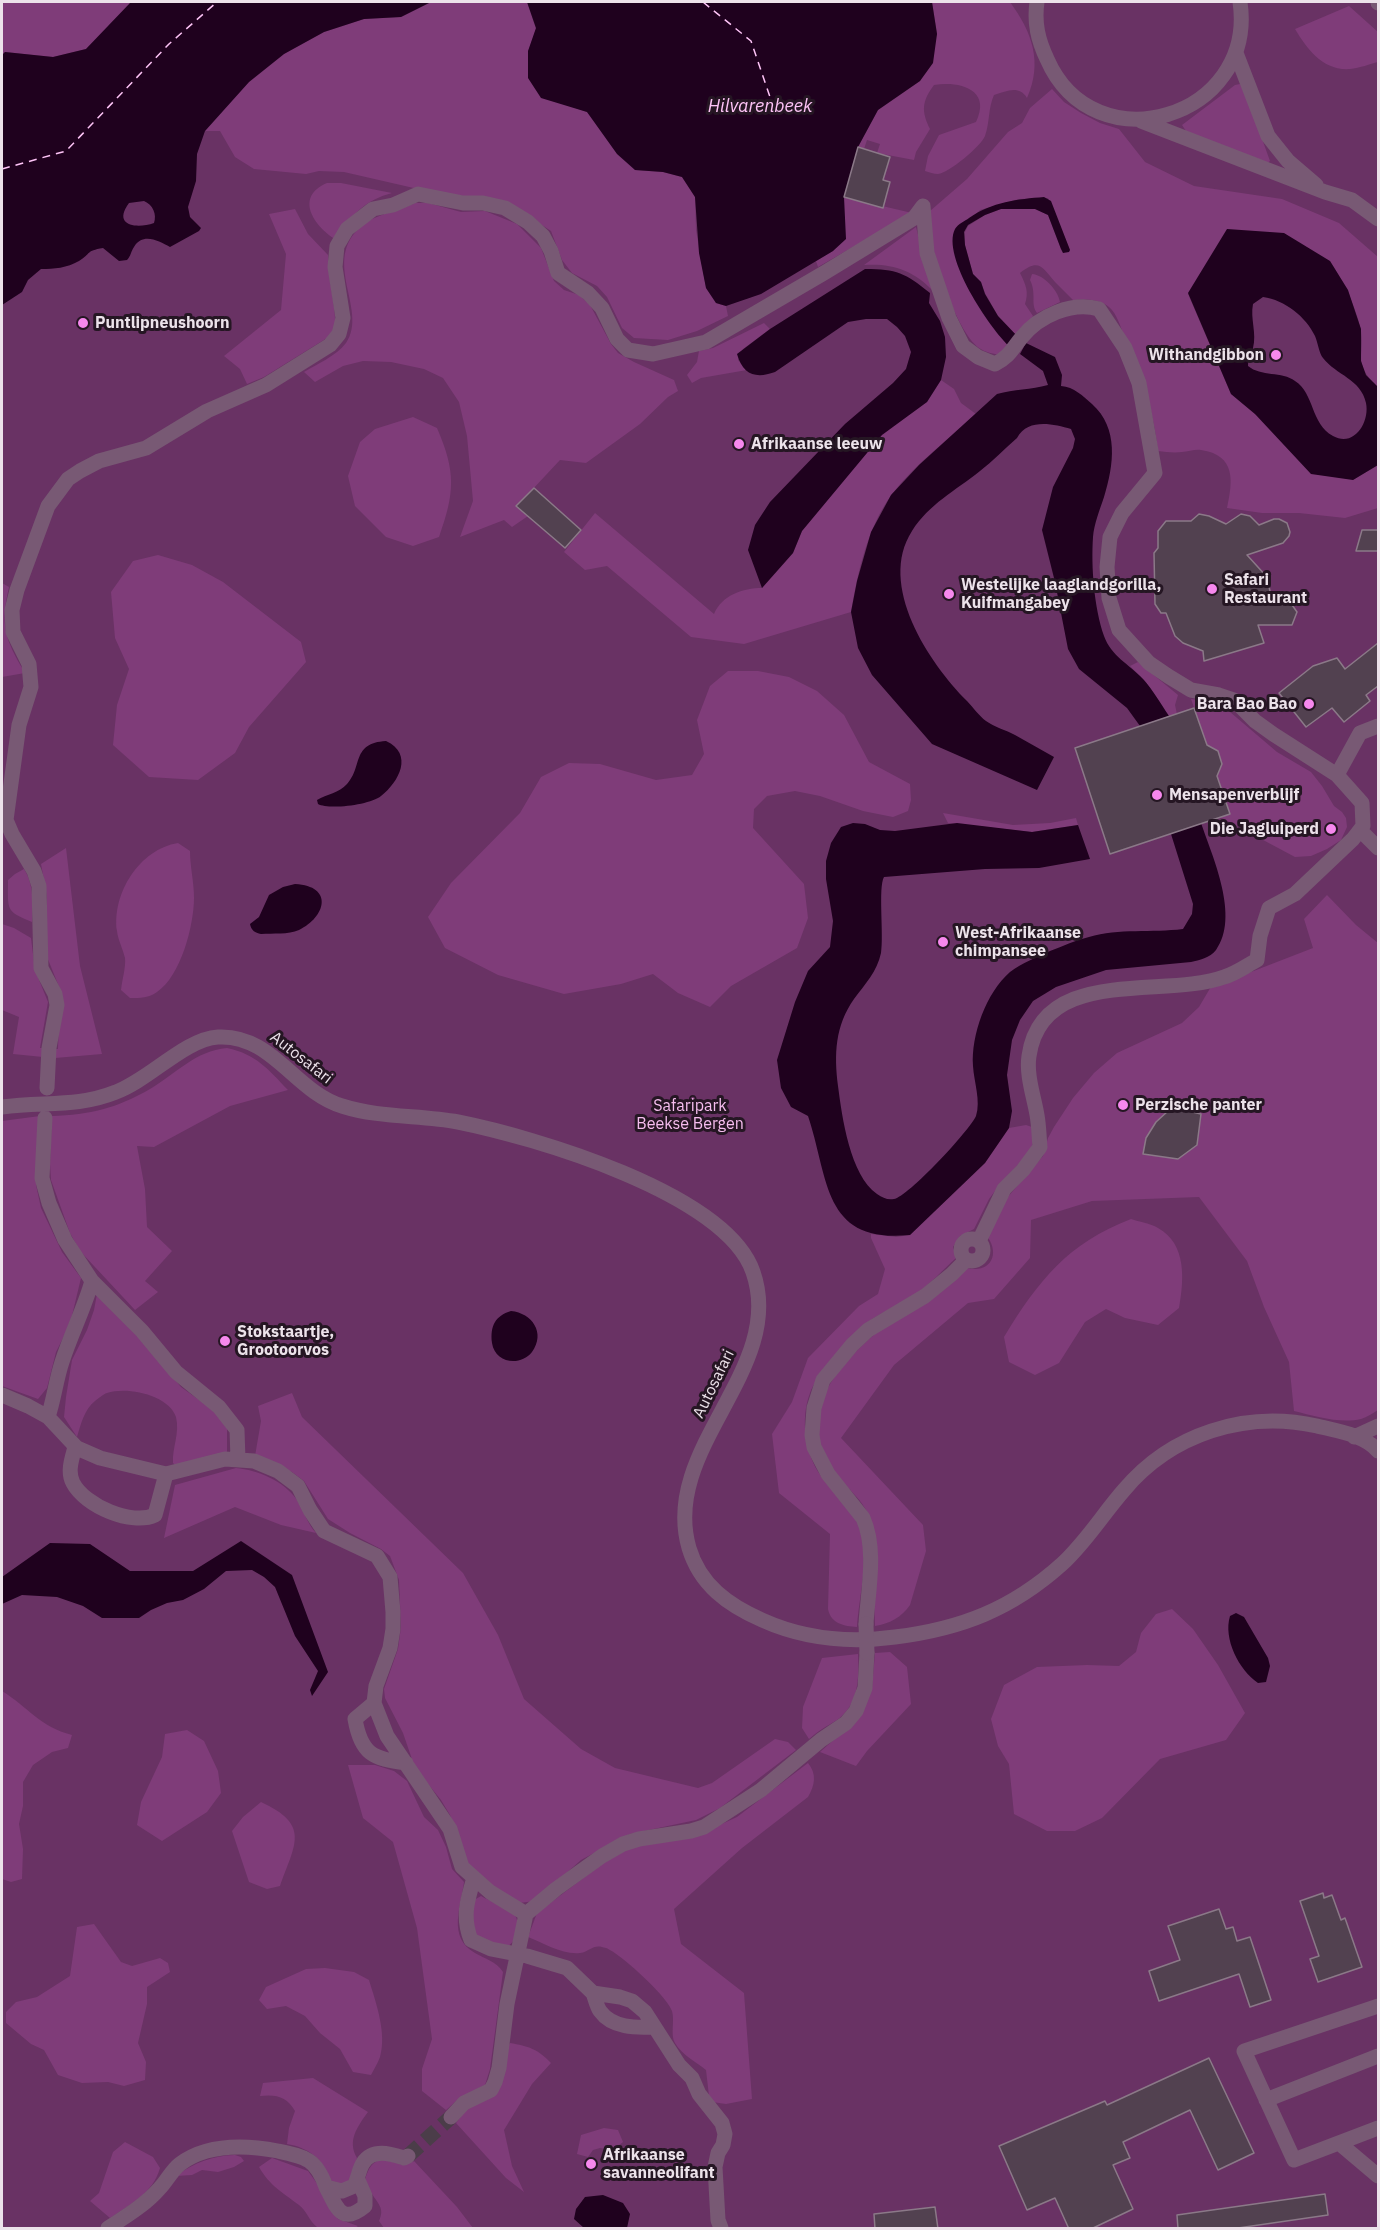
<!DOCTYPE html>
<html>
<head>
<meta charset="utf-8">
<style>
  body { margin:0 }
  #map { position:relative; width:1380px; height:2230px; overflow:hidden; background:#2f202d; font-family:"IBM Plex Sans",sans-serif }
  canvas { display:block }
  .frame { position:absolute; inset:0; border:3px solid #ece2ea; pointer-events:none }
</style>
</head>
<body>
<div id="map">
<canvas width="1380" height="2230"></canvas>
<div class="frame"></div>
</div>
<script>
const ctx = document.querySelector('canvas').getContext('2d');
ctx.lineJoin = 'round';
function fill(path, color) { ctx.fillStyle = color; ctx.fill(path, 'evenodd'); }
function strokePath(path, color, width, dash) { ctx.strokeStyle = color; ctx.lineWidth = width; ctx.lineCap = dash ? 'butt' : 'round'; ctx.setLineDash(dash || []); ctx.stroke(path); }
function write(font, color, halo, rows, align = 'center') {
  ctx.font = font + ' "IBM Plex Sans",sans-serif'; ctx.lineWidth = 6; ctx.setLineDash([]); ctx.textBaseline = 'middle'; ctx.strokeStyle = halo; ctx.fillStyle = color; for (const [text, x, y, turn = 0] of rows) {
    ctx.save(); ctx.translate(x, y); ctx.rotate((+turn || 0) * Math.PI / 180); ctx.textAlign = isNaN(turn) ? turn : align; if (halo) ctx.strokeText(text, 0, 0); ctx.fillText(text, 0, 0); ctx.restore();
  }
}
fill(new Path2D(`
  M2 2H1378V2228H2Z`), '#693264');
fill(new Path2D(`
  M2 2H131L86 49 53 57 5 52 2 55Z
  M431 2H527L536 29 528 52 570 106 587 112 635 170 663 172 682 177 695 197 696 230 706 288 716 303 726 306 728 316 697 331 668 340 634 338 622 328 607 297 597 286 572 273 562 260 551 231 508 203 418 189 344 172 319 171 306 174 254 169 235 157 220 131H205L249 82 284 54 324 32 364 19 401 17Z
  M932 2H1010C1032 32 1043 62 1027 98 1019 85 1007 91 994 95 988 108 990 122 985 136 981 146 949 173 938 174 934 174 929 172 925 171L928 156 939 135 976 122C992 89 959 81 934 85 922 101 921 111 930 129L916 152 914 160 877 153 880 144 867 140 864 149 858 147 878 110 920 81 937 34Z
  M1349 6 1378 32V62C1370 64 1360 68 1350 69 1323 71 1307 49 1295 29Z
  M1240 84 1244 89 1270 161 1266 164 1188 134 1182 125 1235 85Z
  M1052 89 1064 102 1081 113 1100 123 1119 129 1145 162 1194 186 1282 199 1339 223 1378 257V387C1350 361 1367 356 1360 326 1354 302 1343 282 1330 261L1188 294 1231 394 1255 414 1353 480 1378 465V508L1345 518 1299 513H1262L1227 508C1233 481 1236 455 1201 450 1195 449 1188 452 1182 452 1174 453 1166 452 1158 451 1153 406 1141 376 1124 335 1120 326 1117 314 1109 307 1100 299 1084 299 1073 300 1067 294 1061 288 1055 282 1042 267 1039 258 1020 273 1026 285 1029 292 1025 304L1033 316 1018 337 998 316 985 293 981 282 973 274 965 245V232L968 226 985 215 1001 209H1035L1048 215 1061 249 1070 250 1048 198 1019 199 980 210 953 238 1010 347 1001 355C993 354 985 352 979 348 955 329 934 259 929 229 928 223 930 217 930 211L967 179 1008 132 1022 123 1030 108Z
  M327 183H341L392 193C365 200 349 217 335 239 314 226 294 197 327 183Z
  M844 197 912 213 818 267 816 261 833 251 844 217Z
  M415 203H428L461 212 485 211 517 224 541 248 554 281 564 290 579 295 590 305 611 344 618 353 634 362 674 380 678 391 668 397 640 424 586 463 560 460 517 506 528 516 512 527 504 520 460 537 473 501 467 436 459 402 443 378 424 369 391 362 363 361 343 366 315 382 304 372C317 364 336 356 346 343 370 309 316 257 367 222 377 215 402 209 415 203Z
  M295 209 308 234 328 255C328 282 337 307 335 333L264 377 247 384 240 369 224 356 281 310 286 254 269 214Z
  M916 227 932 290C913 270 891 263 864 265Z
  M1032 274C1044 275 1058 290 1060 302L1037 313C1030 304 1037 294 1030 280Z
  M764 323 770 329 743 349 738 360 747 370 701 378 692 383 687 375 697 362 699 351 713 348Z
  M941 380 954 389 961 403 976 414C948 440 915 464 892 494 867 528 858 572 851 612L744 644 691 637 607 566 585 570 564 552 595 513 714 614C722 595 743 588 762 588L793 553 802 531 882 434 927 402Z
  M413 417 437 428C456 472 455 492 439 537L413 546 386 537 355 506 348 476 360 442 375 429Z
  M158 555 192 565 223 582 301 642 306 662 249 727 235 753 198 780 149 777 113 745 117 705 129 669 115 638 111 592 133 561Z
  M2 583 9 587C0 626 5 639 25 673L2 677Z
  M1138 662 1178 695 1175 705 1177 714 1169 716 1145 681 1130 666Z
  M728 671H758L789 677 817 691 844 715 869 762 910 784 911 800 908 811 893 817 863 811 820 796 795 791 767 796 754 809 753 828 804 884 808 918 797 948 731 986 710 1007 678 993 653 974 621 984 564 994 498 975 445 948 428 917 451 883 520 813 541 777 569 763 600 764 656 780 692 775 704 754 697 720 710 686Z
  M1191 699 1215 702 1223 706 1277 752 1311 772 1322 786 1334 806 1342 812 1346 818 1347 827 1341 840 1327 849 1311 856 1295 857 1220 817 1230 814 1217 776 1222 764 1218 751 1207 745Z
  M943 813 1013 825 1050 823 1076 818 1078 825 1032 832 948 823Z
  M178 843 190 851C190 867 194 882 194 898 194 925 181 976 157 992 149 998 140 998 130 998L121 990C122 980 126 967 125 958 123 949 118 940 117 931 112 893 140 849 178 843Z
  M66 848 80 966 102 1054 55 1058V1049H58L60 989 47 957V896L41 864Z
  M24 869C34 884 33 905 32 922 5 911 8 910 8 880L15 874Z
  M1327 895 1356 925 1378 943V1410C1373 1413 1367 1417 1361 1419 1340 1424 1315 1416 1294 1411L1289 1362 1264 1307 1247 1261 1199 1197 1092 1201 1031 1220 1030 1258 994 1299 968 1303 894 1365 841 1438 923 1525 926 1551 910 1605C902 1617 889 1624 875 1626 874 1603 874 1581 873 1558 873 1547 874 1536 872 1526 868 1498 834 1481 823 1455 789 1374 913 1307 967 1268 991 1274 1001 1253 986 1235L1000 1206 1043 1156 1048 1138 1054 1127 1073 1098 1094 1073 1117 1053 1182 1023 1199 1007 1212 985 1233 979 1313 948 1304 919Z
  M2 924 14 928 31 938 35 970 48 1002 40 1048H44L43 1057 13 1054 19 1017 2 1010Z
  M227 1048C256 1054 268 1069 288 1090L230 1106 154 1147 137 1146 145 1189 147 1227 172 1251 145 1281 158 1292 135 1310 80 1251 70 1233 51 1180 50 1164 52 1116C90 1115 117 1108 150 1089 177 1073 195 1051 227 1048Z
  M40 1116 36 1185 41 1208 62 1252 81 1278 70 1324 56 1352 47 1388 38 1399 2 1386V1121Z
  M1026 1125 1032 1127 1033 1143 1029 1153 1001 1183 989 1199 974 1229 960 1236 953 1247 956 1258C943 1270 930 1284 915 1295 898 1307 876 1313 861 1328 847 1343 817 1374 810 1393 800 1419 805 1454 821 1476 832 1491 857 1514 861 1531 869 1562 859 1596 857 1627 844 1626 831 1624 828 1609L830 1534 779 1493 772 1434 792 1402 808 1358 859 1306 878 1294 885 1269 871 1238V1234L896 1237 910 1235 985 1163 1009 1128Z
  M1131 1219C1139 1222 1150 1223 1158 1228 1187 1244 1184 1280 1179 1308L1158 1325 1125 1318 1106 1309 1085 1322 1059 1363 1035 1375 1009 1362 1004 1337C1038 1281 1068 1243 1131 1219Z
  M97 1294 145 1344 181 1387 213 1410 227 1428V1453L177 1467 173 1463C172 1448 180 1433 176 1417 169 1395 127 1386 107 1393 103 1394 98 1399 95 1401 84 1410 81 1424 77 1437L64 1417 66 1397 72 1360 87 1330 94 1310Z
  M292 1393 302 1417 463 1573 498 1635 524 1699 581 1749 615 1768 698 1788 712 1783 775 1739 788 1742 796 1750 720 1808 696 1820 630 1834 581 1860 535 1901 519 1903 500 1893 465 1861 450 1815 441 1800 415 1768 403 1733 385 1698 384 1689 398 1649 401 1627 399 1580 390 1556 381 1549 350 1533 328 1519 304 1481 292 1472 255 1456 261 1421 258 1406Z
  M236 1468C258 1470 284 1481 297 1500 304 1511 307 1523 316 1533L281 1525 235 1507 164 1538 175 1485Z
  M1172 1609 1193 1629 1218 1665 1245 1713 1226 1740 1160 1759 1102 1818 1075 1831H1047L1014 1814 1009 1764 998 1746 991 1719 1004 1685 1037 1667 1087 1665 1119 1666 1136 1652 1141 1633 1156 1614Z
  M890 1652 907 1667 911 1704 867 1751 856 1766 820 1752 855 1721 872 1688 875 1653Z
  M858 1654C859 1679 859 1704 837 1720 827 1726 818 1731 809 1739L802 1728 803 1707 822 1658Z
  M2 1691C28 1707 40 1727 72 1735L68 1748 52 1752 33 1765 23 1782V1806L19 1824 23 1849 22 1879 11 1882 2 1879Z
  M187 1730 204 1741 218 1771 221 1793 207 1812 162 1841 137 1825 141 1802 162 1757 165 1734Z
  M808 1763C817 1774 815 1785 808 1797L742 1848 674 1909 681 1944 744 1993 752 2099 726 2104 712 2102 709 2096 706 2070C695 2061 682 2055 675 2043 670 2035 675 2021 672 2011 668 1997 620 1953 606 1948 593 1943 591 1951 580 1953 563 1955 543 1943 528 1937L537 1913 606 1861 637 1844 702 1833 737 1817Z
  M348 1765H375L394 1771 407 1781 424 1817 438 1830 446 1847 452 1869 464 1882C461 1907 447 1937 475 1953 485 1959 496 1961 503 1972L490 2069 485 2085 456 2101 446 2110 422 2091V2069L432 2039 417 1928 393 1842 363 1818Z
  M261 1802C311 1825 295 1844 280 1886L267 1889 249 1882 232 1831 243 1817Z
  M481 1896C491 1902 506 1905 514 1914 519 1920 517 1926 516 1933 511 1958 490 1942 474 1935L471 1912 474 1900Z
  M94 1924 121 1962 132 1966 160 1958 168 1963 170 1972 147 1987V2004L138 2043 146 2062 145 2080 124 2086 108 2082 82 2083 58 2075 44 2050 31 2044 6 2023V2012L16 2002 37 1997 70 1976 77 1927Z
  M325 1968 354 1972 369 1980C376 2003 387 2033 380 2057 378 2063 374 2069 371 2075L353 2072 340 2049 320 2033 305 2016 286 2006 267 2009 259 2000 266 1987 306 1969Z
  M510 2043C528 2046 538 2049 551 2063L532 2084 504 2130 512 2166 524 2192 506 2178 456 2123 468 2107 475 2102Z
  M313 2078 368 2112C357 2127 347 2141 357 2158L350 2180 338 2186 328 2178C324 2159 307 2147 287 2144L289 2128 295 2111C287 2097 277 2094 260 2096L263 2083Z
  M604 2128 618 2130 623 2142 613 2150 600 2148 593 2150 588 2157 577 2154 581 2135Z
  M125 2142 153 2157 160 2168C153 2193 131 2204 110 2218L90 2201 99 2193 113 2152Z
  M235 2155 241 2157 244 2161 234 2167 218 2172 202 2170 192 2175 176 2176C195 2162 212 2156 235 2155Z
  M272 2158 308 2171 321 2189 338 2219 358 2226 355 2228C345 2228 327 2230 317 2227 310 2222 306 2210 299 2205 282 2192 270 2186 259 2167Z
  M388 2158 402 2165 414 2161 457 2207 473 2228H384L379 2221C385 2208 378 2204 372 2194 369 2190 367 2185 365 2180 369 2166 373 2160 388 2158Z`), '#7f3c79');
fill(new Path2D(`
  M131 2H431L401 17 364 19 324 32 284 54 249 82 205 131 197 154 196 181 188 207 190 217 201 228 199 231 170 247C159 241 143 232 134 247 131 251 131 256 127 260L119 261 103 248C85 251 92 253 79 261 67 268 54 269 41 269L28 280 22 292 2 305V55L5 52 53 57 86 49ZM144 201C153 205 157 214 154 223 137 229 112 226 129 203Z
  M527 2H932L937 34 933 63 920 81 878 110 858 147 844 197 846 239 833 251 761 294 726 306 716 303 706 288 699 253 695 197 682 177 663 172 635 170 617 154 587 112 541 98 528 78V51L536 28Z
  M1044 197 1051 201 1070 250 1069 252 1063 253 1061 249 1048 215 1035 209H1001L985 215 968 225 964 232 965 245 973 274 981 282 985 294 998 316 1018 337 1010 347C990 329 941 256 955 229 958 224 965 221 969 218 992 202 1018 199 1044 197Z
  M1227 229 1284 233 1330 261 1348 290 1361 329V361L1366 375 1378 387V465L1353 480 1311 474 1255 414 1231 394 1188 293ZM1263 297C1285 300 1306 317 1315 336 1318 343 1319 353 1323 358 1336 375 1361 379 1366 403 1370 422 1354 448 1333 436 1310 423 1315 394 1295 381 1282 371 1261 377 1248 366 1248 357 1252 355 1253 348 1257 333 1250 319 1253 304Z
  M865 269C897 269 905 273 930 293L929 303 940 321 945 337 946 357 941 380 927 402 882 435 802 531 793 553 762 588 748 550 755 525 770 502 845 424 893 383 906 369 911 352 905 336 897 327 887 319H866L848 322 775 372C756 379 743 375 737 354L770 329Z
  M1026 343 1055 357 1062 375 1061 386C1074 387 1083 396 1092 404 1119 428 1114 465 1104 497 1100 509 1094 524 1093 537 1091 567 1094 607 1104 636 1111 656 1129 664 1143 679 1153 690 1161 704 1169 716L1140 726 1127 708 1079 669 1068 649 1055 582 1042 530 1053 487 1073 448 1075 439 1071 429C1053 424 1028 418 1017 438 1004 449 993 461 980 471 955 491 929 504 912 531 877 585 929 663 967 701 973 707 979 716 986 721 994 727 1006 730 1015 735 1028 742 1041 750 1054 757L1037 790 932 744 872 675 858 648 851 612 857 581 871 532 891 495 919 465 997 394C1014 389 1031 390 1048 385L1043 371 1020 354Z
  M386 741C414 754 399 782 381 796 370 805 329 810 318 804L317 800C327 794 339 793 347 784 363 767 351 743 386 741Z
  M853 823 865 824 880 830 895 831 957 823 1032 832 1078 825 1090 859 1039 868 985 869 884 877C878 887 884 935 881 953 877 972 865 984 854 999 835 1026 834 1054 838 1086 842 1117 850 1175 877 1194 883 1198 887 1200 894 1199 908 1197 970 1130 976 1116 981 1101 974 1082 973 1066 971 1035 986 993 1010 972 1022 963 1037 957 1050 951 1063 946 1076 940 1089 937 1119 928 1152 933 1183 929L1192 914 1193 904 1171 834 1201 823C1213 858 1240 917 1216 950 1210 958 1199 960 1191 962L1106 970 1056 987 1033 1001 1020 1020 1012 1040 1007 1075 1012 1111 1009 1128 985 1163 910 1235C822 1244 829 1178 808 1116L791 1107 781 1088 777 1060 795 1002 808 971 830 947 833 921 826 879V861L831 843 841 827Z
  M295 884C334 886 326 917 299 930 288 935 273 933 261 934 255 933 251 930 250 924L259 917 269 895 283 887Z
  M511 1311C532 1313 546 1333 532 1352 520 1367 495 1363 492 1343 490 1326 495 1316 511 1311Z
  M241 1541 292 1575 328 1672 312 1696 310 1690 318 1671 295 1636 275 1587 264 1577 252 1570 226 1571 204 1589 183 1600 167 1603 151 1610 139 1618H102L83 1606 57 1597 22 1595 2 1604V1577L50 1543 90 1544 130 1571H193Z
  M1236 1613 1244 1617 1268 1658 1270 1666 1266 1682 1258 1683C1239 1670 1223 1639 1230 1616Z
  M603 2195 623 2203 630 2214 627 2228H584L574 2219 576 2209 585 2197Z`), '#1f011e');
strokePath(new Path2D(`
  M703 2 751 41 771 100
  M2 169 66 151 169 44 217 2`), '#fec4f7', 1.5, [8, 6]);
const building = new Path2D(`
  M858 147 890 157 883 180 890 182 883 208 844 197Z
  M534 488 581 530 565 548 516 506Z
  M1199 514 1209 516 1226 524 1241 514 1250 516 1259 525 1274 519H1279L1287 523 1290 532 1289 536 1283 543 1247 555 1267 577 1271 596 1290 602 1297 612 1292 625H1258L1264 643 1204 661 1203 651 1183 643 1175 636 1166 613H1161L1155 604 1154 553 1158 548V531L1166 521H1191Z
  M1362 530H1378V551H1356Z
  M1378 643V686L1366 695 1370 701 1344 722 1332 708 1306 727 1279 693 1313 666 1337 658 1345 669Z
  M1194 708 1207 745 1218 751 1222 764 1217 776 1230 814 1110 854 1075 748Z
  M1184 1110 1201 1114 1197 1145 1178 1159 1143 1154 1146 1138 1156 1122 1168 1111Z
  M1323 1893 1324 1898 1332 1895 1341 1920 1345 1918 1362 1967 1318 1982 1310 1959 1319 1956 1300 1901Z
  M1219 1909 1226 1929 1233 1927 1237 1941 1250 1937 1271 2000 1250 2007 1239 1974 1159 2001 1149 1971 1180 1960 1168 1926Z
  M1209 2058 1254 2153 1218 2170 1190 2110 1123 2142 1130 2158 1113 2165 1133 2209 1091 2229H1069L1055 2198 1027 2210 999 2146 1105 2101 1107 2105Z
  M1325 2194 1328 2215 1231 2229H1178L1177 2215Z
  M935 2207 938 2229H875L874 2214Z`);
fill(building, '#524150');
strokePath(building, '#8b7988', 1.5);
strokePath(new Path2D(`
  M408 2156 451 2117`), '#4b3d49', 15, [15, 8]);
strokePath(new Path2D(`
  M1037 2C1034 23 1038 40 1047 59 1094 167 1257 118 1240 2
  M1378 2V3
  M1236 53 1268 136 1288 161 1316 185
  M1141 121 1325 192 1352 200 1378 219
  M923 206 927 253 949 318 963 346 978 357 995 364C1011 355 1011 350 1022 337 1039 316 1072 301 1099 309L1125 348 1139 383 1155 473 1122 513 1110 537 1107 567 1109 598 1119 630 1149 663 1168 676 1191 690 1219 695 1234 700 1255 721 1273 734 1337 775
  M1360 830 1378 848
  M47 1088 49 1048 57 1005 55 994 41 968 39 886 34 871 12 834 6 820 19 725 31 687 29 664 13 632 12 610 17 590 48 506 68 479 80 471 99 461 146 448 207 411 266 385 330 345 339 334 343 318 335 267 337 246 347 229 373 209 393 205 418 194 463 203H483L505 208 528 222 543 236 551 251 558 273 588 293 602 308 617 339 628 350 653 354 706 342 824 273 914 218 923 206
  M2 1107C43 1101 76 1108 116 1092 149 1080 185 1039 218 1037 272 1034 295 1092 342 1106 379 1118 420 1115 458 1122 533 1137 726 1193 753 1272 787 1369 660 1448 689 1548 700 1585 728 1605 762 1620 804 1639 850 1643 895 1637 961 1629 1012 1609 1062 1564 1086 1542 1103 1514 1124 1490 1171 1434 1245 1410 1317 1426 1337 1431 1365 1435 1378 1451
  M45 1118 42 1178 49 1203 65 1240 92 1281 142 1331 176 1372 219 1407 237 1430 238 1459
  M961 1250a11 11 0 1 1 22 0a11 11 0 1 1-22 0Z
  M979 1241 1004 1189 1023 1170 1040 1147C1039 1137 1039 1126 1037 1115 1034 1097 1026 1075 1029 1056 1042 965 1164 999 1224 977 1235 974 1246 966 1257 960L1260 936 1269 908 1295 894 1353 839 1363 826 1362 803 1337 775 1360 733 1378 726
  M2 1395 28 1406 48 1417 77 1448 100 1458 166 1474
  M48 1417C54 1399 56 1380 62 1362 71 1334 84 1309 92 1281
  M1354 1437 1378 1426
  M75 1447C72 1458 67 1472 73 1483 85 1506 132 1526 155 1515L166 1474 225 1459 254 1461 278 1471 298 1486 310 1510 324 1531 377 1556 390 1577 393 1612V1629L390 1648 376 1686 374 1703 387 1736 450 1829 462 1867 490 1892 526 1914
  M866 1624C868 1591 877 1549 863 1518L828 1474 814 1447 812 1435 814 1408 823 1380 852 1345 868 1330 925 1296 952 1274 966 1260
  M374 1703 355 1719C361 1754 373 1759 406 1763
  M474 1878C467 1901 462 1917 471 1940L491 1949 527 1956 567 1968 593 1993 620 1997 632 2001 645 2012 679 2065 692 2078 699 2094 722 2123 725 2134 723 2145 718 2153 715 2167 718 2220 721 2228
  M593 1993C595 1998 597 2007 600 2011 612 2028 636 2028 654 2027
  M1378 2006 1244 2051 1294 2160 1378 2128
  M1266 2100 1378 2056
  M451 2117 464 2103 491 2090 495 2082 499 2068 507 2004 526 1914 556 1889 602 1856 623 1844 639 1839 691 1831 704 1827 761 1790 821 1740 846 1723 856 1711 865 1688 867 1653
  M1339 2143 1378 2176
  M326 2187C336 2206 341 2226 365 2206V2196L358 2180
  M108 2228C125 2217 145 2205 159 2189 167 2181 171 2171 180 2164 208 2143 246 2145 278 2151 306 2157 316 2159 326 2187L342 2191 354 2186C358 2179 359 2169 363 2163 373 2148 391 2154 404 2158L408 2156`), '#785974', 15);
strokePath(new Path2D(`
  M866 1624 867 1653`), '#785974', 15);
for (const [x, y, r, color] of [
  [83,323,6,"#f688ed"],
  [1276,355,6,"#f688ed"],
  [739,444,6,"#f688ed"],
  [1212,589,6,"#f688ed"],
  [949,594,6,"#f688ed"],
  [1309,704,6,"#f688ed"],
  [1157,795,6,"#f688ed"],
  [1331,829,6,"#f688ed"],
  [943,942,6,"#f688ed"],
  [1123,1105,6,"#f688ed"],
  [225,1341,6,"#f688ed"],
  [591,2164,6,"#f688ed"]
]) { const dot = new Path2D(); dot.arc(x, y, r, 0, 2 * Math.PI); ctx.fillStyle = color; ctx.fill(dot); strokePath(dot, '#251623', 2); }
write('bold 16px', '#ece2ea', '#251623', [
  ["Puntlipneushoorn",95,323],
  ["Withandgibbon",1264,355,"right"],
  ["Afrikaanse leeuw",751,444],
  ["Safari",1224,580],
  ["Restaurant",1224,598],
  ["Westelijke laaglandgorilla,",961,585],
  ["Kuifmangabey",961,603],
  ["Bara Bao Bao",1297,704,"right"],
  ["Mensapenverblijf",1169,795],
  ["Die Jagluiperd",1319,829,"right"],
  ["West-Afrikaanse",955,933],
  ["chimpansee",955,951],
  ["Perzische panter",1135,1105],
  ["Stokstaartje,",237,1332],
  ["Grootoorvos",237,1350],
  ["Afrikaanse",603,2155],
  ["savanneolifant",603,2173]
], 'left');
write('16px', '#ece2ea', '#251623', [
  ["Autosafari",301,1058,38],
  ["Autosafari",714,1384,-64]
]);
write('16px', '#f6bdef', '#251623', [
  ["Safaripark",690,1106],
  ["Beekse Bergen",690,1124]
]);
write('italic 18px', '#fec4f7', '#251623', [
  ["Hilvarenbeek",760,107]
]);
</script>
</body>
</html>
